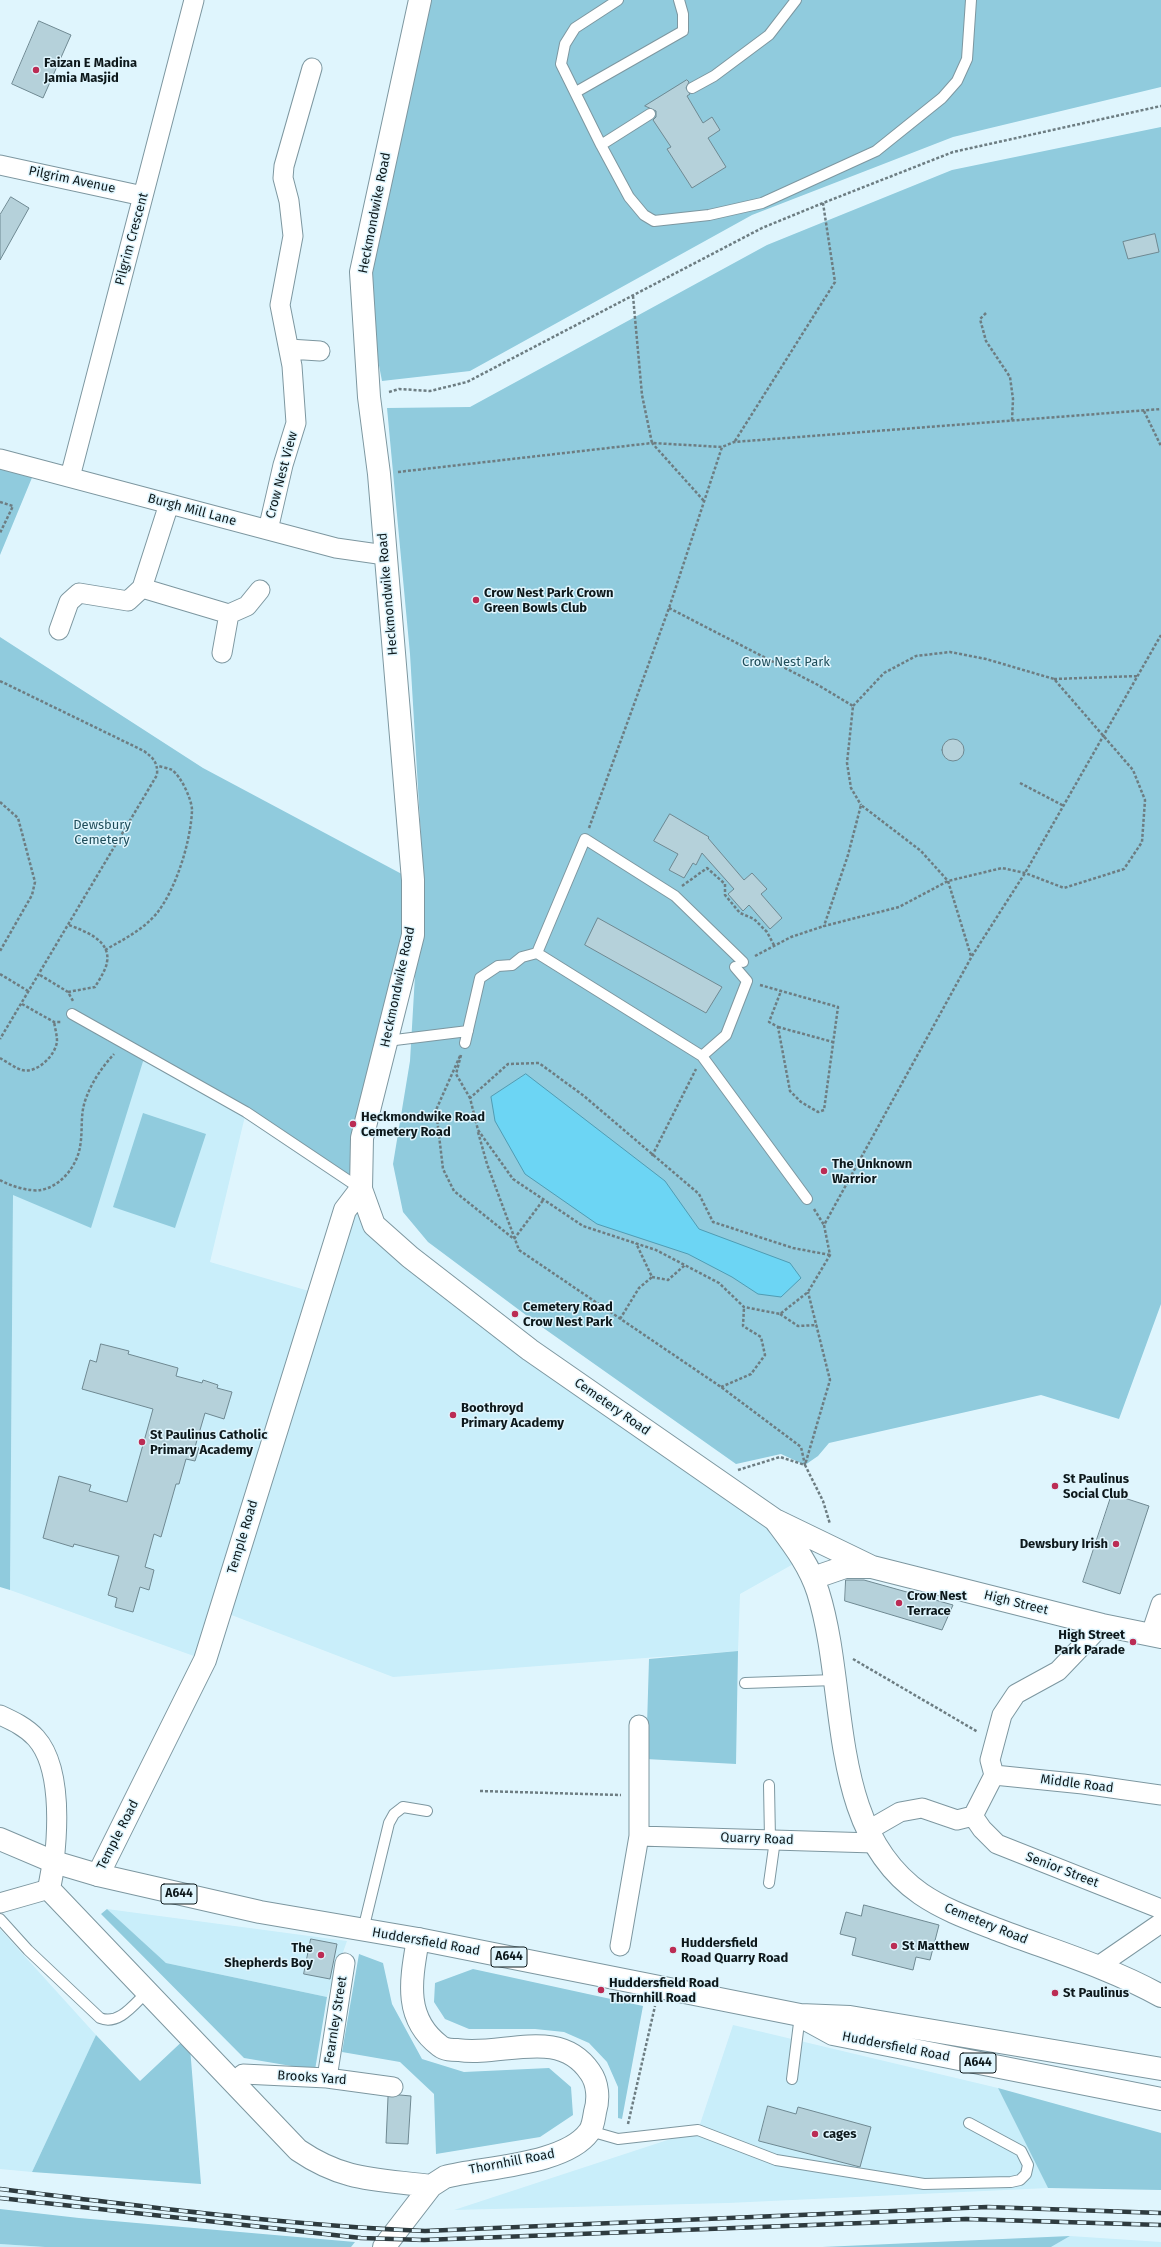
<!DOCTYPE html>
<html>
<head>
<meta charset="utf-8">
<style>
  body { margin:0 }
  canvas { display:block; background:#dff5fd }
</style>
</head>
<body>
<canvas width="1161" height="2247"></canvas>
<script>
const ctx = document.querySelector('canvas').getContext('2d');
ctx.lineJoin = 'round';
function fill(path, color) { ctx.fillStyle = color; ctx.fill(path, 'evenodd'); }
function strokePath(path, color, width, dash) { ctx.strokeStyle = color; ctx.lineWidth = width; ctx.lineCap = dash ? 'butt' : 'round'; ctx.setLineDash(dash || []); ctx.stroke(path); }
function write(font, color, halo, rows, align = 'center') {
  ctx.font = font + ' "Fira Sans",sans-serif'; ctx.lineWidth = 3; ctx.setLineDash([]); ctx.textBaseline = 'middle'; ctx.strokeStyle = halo; ctx.fillStyle = color; for (const [text, x, y, turn = 0] of rows) {
    ctx.save(); ctx.translate(x, y); ctx.rotate((+turn || 0) * Math.PI / 180); ctx.textAlign = isNaN(turn) ? turn : align; if (halo) ctx.strokeText(text, 0, 0); ctx.fillText(text, 0, 0); ctx.restore();
  }
}
fill(new Path2D(`
  M145 1055 246 1112 210 1262 319 1294 361 1189 374 1225 717 1479 804 1558 740 1594 738 1651 393 1677 221 1611 205 1660 10 1590 13 1195Z
  M107 1909 347 1941 327 1997 166 1963Z
  M0 1929 96 2035 32 2172 0 2169Z
  M733 2025 998 2088 1048 2188 728 2203 454 2210 698 2130Z
  M1070 2236 1161 2242V2247H1051Z
  M0 2244 45 2247H0Z`), '#c9eefa');
fill(new Path2D(`
  M420 0H1161V87L953 137 752 215 470 371 382 381 361 272Z
  M1161 127V1304L1119 1419 1041 1395 829 1443 818 1456 805 1465 781 1454 736 1464 542 1327 428 1242 403 1212 393 1164 410 1061 422 855 410 654 387 408 470 407 767 245 952 170Z
  M0 459 36 468 0 555Z
  M0 637 203 768 413 880 361 1189 145 1055 91 1228 13 1195 10 1590 0 1587Z
  M143 1113 206 1134 175 1228 113 1207Z
  M738 1651 736 1764 646 1759 649 1659Z
  M107 1909 166 1963 327 1997 315 2070 244 2058 101 1914Z
  M359 1954 383 1963 392 2004 422 2059 464 2072 549 2068 571 2087 573 2115 540 2137 436 2154 434 2094 400 2062 342 2052Z
  M473 1969 643 2006 622 2119 618 2118V2087L607 2062 589 2043 564 2032 535 2029H469L445 2019 434 2002 435 1983Z
  M96 2035 140 2081 189 2035 201 2184 32 2172Z
  M998 2088 1161 2133V2190L1048 2188Z
  M0 2209 79 2218 355 2242 351 2247H45L0 2244Z
  M1070 2236 1051 2247H822Z`), '#90cbdd');
const water = new Path2D(`
  M526 1074 665 1181 699 1229 790 1263 801 1278 781 1297 758 1294 732 1277 688 1254 597 1224 525 1174 495 1121 491 1097Z`);
fill(water, '#6cd5f4');
strokePath(water, '#509cb3', 1);
const building = new Path2D(`
  M39 21 71 35 43 98 12 84Z
  M687 80 689 82 686 88 690 94 687 96 703 123 712 117 720 130 708 138 726 167 692 188 667 149 671 147 653 120 656 117V111L645 106Z
  M11 197 29 208 0 260V215Z
  M1155 234 1159 252 1128 259 1123 242Z
  M942 750a11 11 0 1 1 22 0a11 11 0 1 1-22 0Z
  M670 814 709 837 708 838 744 880 752 873 767 889 761 894 782 918 770 929 749 905 743 911 728 894 734 889 702 853 696 865 693 863 684 878 669 870 678 854 654 841Z
  M598 918 722 987 706 1013 585 945Z
  M101 1344 129 1351 128 1354 178 1368 176 1376 202 1383 203 1380 218 1385 217 1388 232 1392 224 1419 205 1413 195 1447 199 1448 195 1461 186 1459 179 1484H176L161 1537 154 1534 145 1567 154 1570 149 1590 140 1587 133 1612 115 1607 117 1598 108 1595 119 1556 74 1544 73 1547 43 1538 59 1476 91 1485 89 1491 127 1502 153 1409 82 1389 90 1360 96 1362Z
  M1112 1494 1149 1506 1120 1594 1083 1582Z
  M846 1580H864L953 1605 942 1630 845 1601Z
  M864 1905 939 1925 930 1960 916 1957 913 1970 852 1955 856 1938 840 1934 846 1912 861 1916Z
  M311 1939 337 1944 330 1979 304 1974Z
  M400 2095 411 2096 408 2144 386 2143 388 2097Z
  M768 2106 796 2114 798 2107 871 2127 860 2167 759 2141Z`);
fill(building, '#b5d1da');
strokePath(building, '#6f8992', 1);
const lane = new Path2D(`
  M618 0 575 28 565 44 561 64 601 145 629 197 644 215 654 221 709 215 762 203 876 151 942 98 957 81 967 59 971 0
  M692 88 714 76 769 35 796 0
  M576 92 683 31V14L679 0
  M601 145 650 114
  M735 967 747 981 726 1035 702 1056 537 953 585 839 675 896 743 962
  M72 1014 246 1112 361 1189
  M387 1041 468 1031
  M465 1043 480 978 498 966 512 965 522 957 537 953
  M702 1056 807 1199
  M745 1683 835 1680
  M769 1785 770 1839
  M769 1883 775 1840
  M0 1919 28 1950 100 2018C119 2026 135 2003 147 1992
  M363 1930 389 1823 394 1814 403 1807 427 1811
  M792 2079 800 2015
  M590 2131 618 2139 698 2130 776 2160 924 2184 1011 2182 1020 2180 1026 2174 1028 2165 1021 2151 969 2123`);
const street = new Path2D(`
  M0 165 143 196
  M289 349 320 351
  M0 459 336 548 385 555
  M70 477 194 0
  M169 504 142 588 229 614 247 606 260 590
  M268 530 283 465 296 423 292 366 280 305 293 236 289 201 283 178 284 166 312 68
  M59 630 69 602 79 593 128 601 142 588
  M222 653 229 614
  M1151 1634 1161 1604
  M0 1715C13 1721 26 1727 36 1738 61 1766 58 1827 54 1862
  M994 1775 1083 1784 1161 1795
  M973 1816 982 1829 997 1844 1161 1909
  M867 1831 900 1812 922 1808 957 1820 973 1816 994 1775 990 1760 1002 1715 1016 1694 1058 1671 1102 1625
  M639 1836 874 1843
  M0 1903 49 1889
  M620 1946 639 1836V1725
  M1097 1967 1161 1923
  M327 2078 345 1963
  M234 2083 243 2074 327 2078 393 2087`);
const secondary = new Path2D(`
  M420 0 361 272 369 397 379 474 413 880V935L362 1138 361 1189 374 1225 410 1257 530 1350 775 1520C792 1543 809 1564 818 1592 849 1691 826 1828 921 1894 946 1911 973 1920 1001 1931 1054 1951 1111 1968 1161 1996
  M777 1521 872 1567 1102 1625 1161 1637
  M813 1578 845 1567H870
  M54 1862 49 1889 298 2150C345 2182 377 2179 431 2186
  M98 1875 205 1660 345 1210 361 1189
  M384 2247 431 2186 445 2177C484 2167 565 2165 589 2132 593 2127 594 2118 595 2112 599 2099 598 2083 590 2072 559 2026 502 2057 458 2050 452 2050 445 2050 440 2046 403 2018 411 1980 418 1939`);
const highway = new Path2D(`
  M0 1839 54 1862 98 1875 260 1912 418 1939 800 2015 850 2017 1161 2069
  M802 2017 833 2034 1161 2099`);
strokePath(lane, '#7d97a0', 12);
strokePath(street, '#7d97a0', 21);
strokePath(secondary, '#7d97a0', 24);
strokePath(highway, '#7d97a0', 24);
strokePath(new Path2D(`
  M633 296 642 395 652 443 722 447 734 442 1161 409
  M986 313 980 319 986 341 1010 377 1013 399 1012 421
  M389 392 399 389 430 391 467 382 762 228 823 203 953 152 1161 106
  M1144 411 1161 446
  M735 441 835 282 823 203
  M398 472 652 443 704 501
  M0 502 13 506 0 533
  M669 608 818 685 853 706 847 763 851 788 861 805
  M1054 679 1138 676
  M0 681 144 751C153 758 158 762 157 775L0 1039
  M853 706 884 673 916 656 950 652 986 659 1054 679 1133 770 1145 800 1142 842 1124 869 1064 888 1025 873 1002 868 948 881 899 907 824 926 848 855 861 805 921 851 948 881 971 956
  M1020 783 1064 806
  M0 802 18 818 35 882 32 895 0 951
  M589 828 669 608 722 447
  M682 886 707 868 725 884V895L740 913 754 919 767 932 775 947
  M105 950C124 939 143 930 157 913 176 889 191 841 192 810 192 800 181 776 172 770 168 768 162 767 158 766
  M755 956 791 937 824 926
  M0 974 28 991
  M40 975 68 992 73 1001
  M760 985 838 1007 824 1110 818 1112 801 1102 790 1091 778 1027 769 1022 781 991
  M68 992 95 987C99 980 106 970 107 962 111 940 84 931 69 925
  M22 1004 54 1022H61
  M778 1027 833 1042
  M461 1055 456 1074 470 1098
  M460 1056 436 1110 443 1169 454 1191 514 1239 544 1199
  M0 1058C7 1062 15 1068 22 1070 37 1074 56 1055 57 1041 57 1035 55 1028 54 1022
  M478 1132 487 1164 519 1250 721 1387 801 1447 805 1465 830 1380 808 1292
  M652 1156 696 1069
  M0 1180C10 1186 30 1192 41 1190 62 1186 77 1165 80 1147 83 1131 80 1116 85 1101 91 1083 102 1067 114 1054
  M814 1209 824 1225
  M830 1255 793 1248 713 1222 699 1194 584 1096 539 1063 508 1064 470 1098 478 1130 513 1179 583 1226 656 1250 719 1283 744 1307 780 1314 808 1292 830 1255 824 1225 972 956 1025 873 1161 635
  M652 1277 668 1280 685 1265
  M780 1314 798 1326 817 1325
  M620 1319 639 1288 652 1277 636 1243
  M721 1387 751 1374 765 1355 761 1337 743 1326 744 1307
  M738 1470 780 1457 805 1465 823 1501 830 1524
  M853 1659 978 1732
  M480 1791 621 1795
  M628 2124 655 2006`), '#6d7d82', 2.5, [3, 2]);
strokePath(lane, '#fff', 10);
strokePath(street, '#fff', 19);
strokePath(secondary, '#fff', 22);
strokePath(highway, '#fff', 22);
const rail = new Path2D(`
  M0 2189C141 2206 283 2225 425 2231L987 2207 1161 2213
  M0 2198 361 2238 424 2240 966 2219 1161 2225`);
strokePath(rail, '#2e3b3f', 4.5);
strokePath(rail, '#dff5fd', 3, [9]);
for (const [x, y, r, color] of [
  [36,70,4,"#bb2c54"],
  [476,600,4,"#bb2c54"],
  [353,1124,4,"#bb2c54"],
  [824,1171,4,"#bb2c54"],
  [515,1314,4,"#bb2c54"],
  [453,1415,4,"#bb2c54"],
  [142,1442,4,"#bb2c54"],
  [1055,1486,4,"#bb2c54"],
  [1116,1544,4,"#bb2c54"],
  [899,1603,4,"#bb2c54"],
  [1133,1642,4,"#bb2c54"],
  [894,1946,4,"#bb2c54"],
  [673,1950,4,"#bb2c54"],
  [321,1955,4,"#bb2c54"],
  [601,1990,4,"#bb2c54"],
  [1055,1993,4,"#bb2c54"],
  [815,2134,4,"#bb2c54"]
]) { const dot = new Path2D(); dot.arc(x, y, r, 0, 2 * Math.PI); ctx.fillStyle = color; ctx.fill(dot); strokePath(dot, '#dff5fd', 1.5); }
for (const [x, y, w] of [
  [179,1894,36],
  [509,1957,36],
  [978,2063,36]
]) { const box = new Path2D(); box.roundRect(x - w / 2, y - 10, w, 20, 3); ctx.fillStyle = '#dff5fd'; ctx.fill(box); strokePath(box, '#0d181b', 1); }
write('bold 12px', '#0d181b', null, [
  ["A644",179,1894],
  ["A644",509,1957],
  ["A644",978,2063]
]);
write('bold 13px', '#0d181b', '#dff5fd', [
  ["Faizan E Madina",44,63],
  ["Jamia Masjid",44,78],
  ["Crow Nest Park Crown",484,593],
  ["Green Bowls Club",484,608],
  ["Heckmondwike Road",361,1117],
  ["Cemetery Road",361,1132],
  ["The Unknown",832,1164],
  ["Warrior",832,1179],
  ["Cemetery Road",523,1307],
  ["Crow Nest Park",523,1322],
  ["Boothroyd",461,1408],
  ["Primary Academy",461,1423],
  ["St Paulinus Catholic",150,1435],
  ["Primary Academy",150,1450],
  ["St Paulinus",1063,1479],
  ["Social Club",1063,1494],
  ["Dewsbury Irish",1108,1544,"right"],
  ["Crow Nest",907,1596],
  ["Terrace",907,1611],
  ["High Street",1125,1635,"right"],
  ["Park Parade",1125,1650,"right"],
  ["Huddersfield",681,1943],
  ["Road Quarry Road",681,1958],
  ["St Matthew",902,1946],
  ["The",313,1948,"right"],
  ["Shepherds Boy",313,1963,"right"],
  ["Huddersfield Road",609,1983],
  ["Thornhill Road",609,1998],
  ["St Paulinus",1063,1993],
  ["cages",823,2134]
], 'left');
write('13px', '#0d181b', '#dff5fd', [
  ["Pilgrim Avenue",72,180,12],
  ["Heckmondwike Road",375,213,-79],
  ["Pilgrim Crescent",132,239,-75],
  ["Crow Nest View",282,475,-75],
  ["Burgh Mill Lane",192,510,15],
  ["Heckmondwike Road",388,594,-95],
  ["Heckmondwike Road",398,987,-78],
  ["Cemetery Road",612,1407,35],
  ["Temple Road",243,1537,-73],
  ["High Street",1016,1603,14],
  ["Middle Road",1077,1784,7],
  ["Temple Road",118,1835,-63],
  ["Quarry Road",757,1839,2],
  ["Senior Street",1062,1870,21],
  ["Cemetery Road",986,1924,22],
  ["Huddersfield Road",426,1942,10],
  ["Fearnley Street",336,2020,-81],
  ["Huddersfield Road",896,2047,11],
  ["Brooks Yard",312,2078,4],
  ["Thornhill Road",512,2162,-11]
]);
write('13px', '#1f4d5a', '#dff5fd', [
  ["Crow Nest Park",786,662],
  ["Dewsbury",102,825],
  ["Cemetery",102,840]
]);
</script>
</body>
</html>
